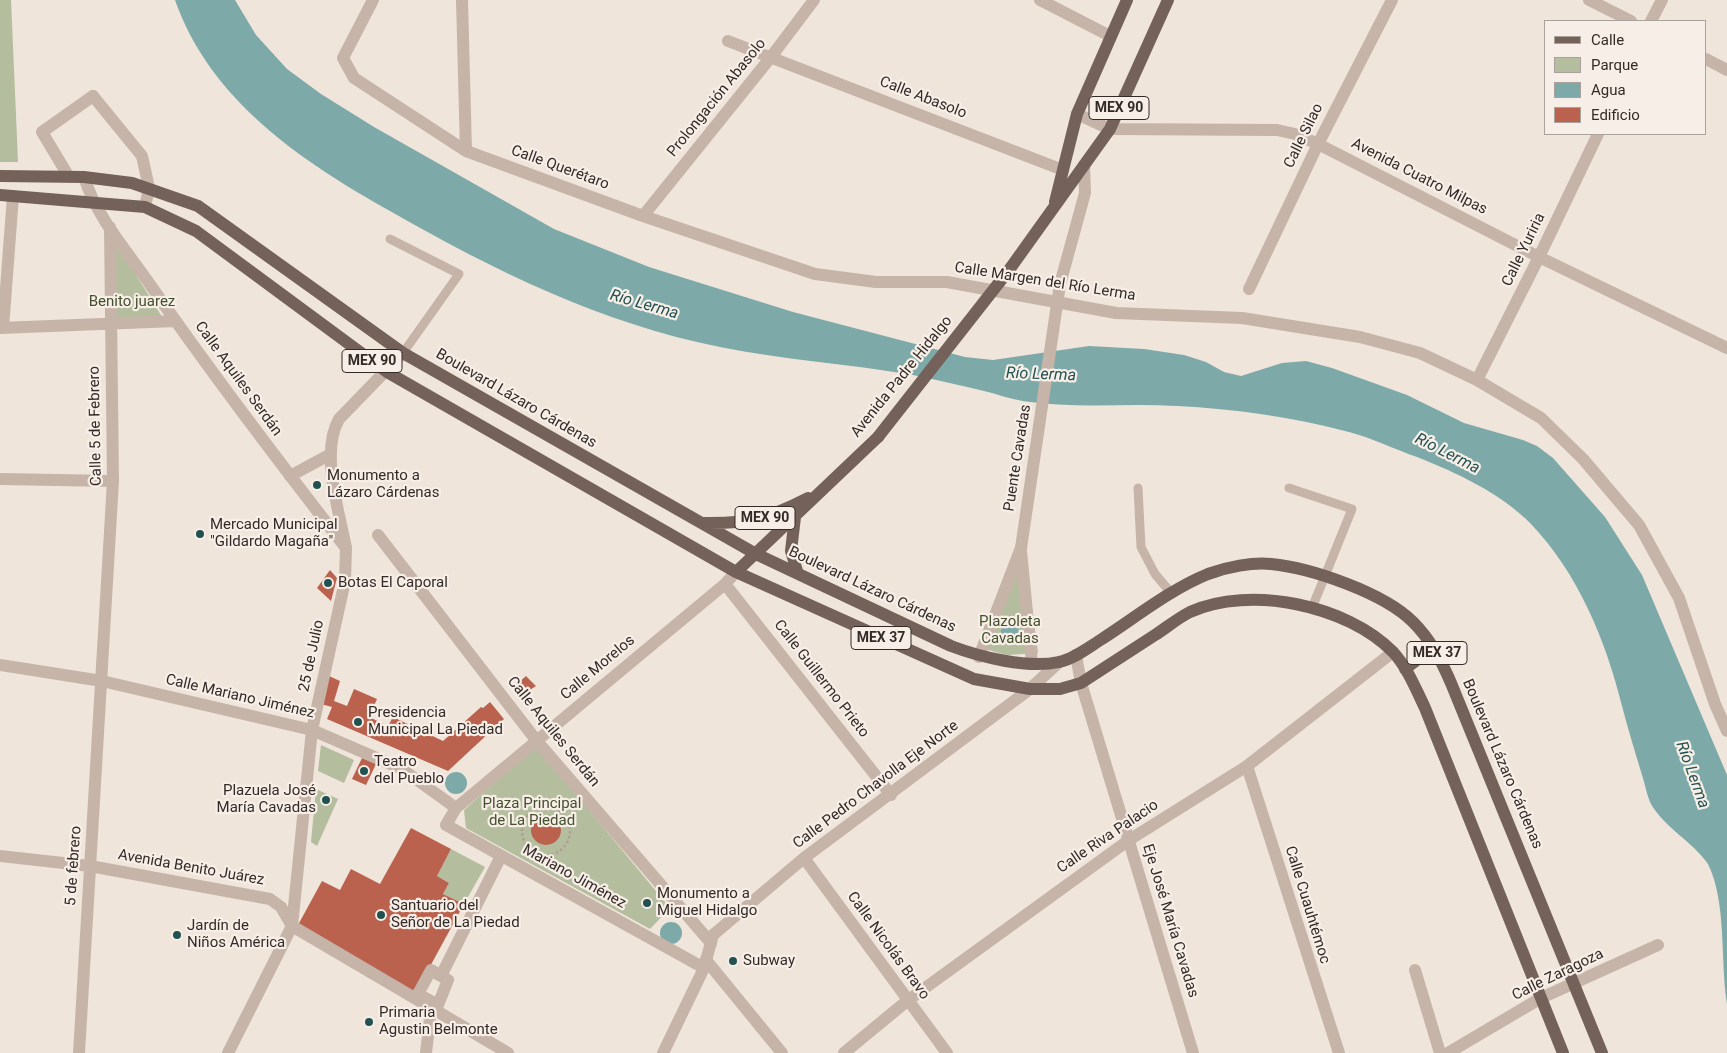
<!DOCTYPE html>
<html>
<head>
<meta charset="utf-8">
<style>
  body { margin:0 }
  #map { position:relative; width:1727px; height:1053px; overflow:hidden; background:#efe5db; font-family:Roboto,sans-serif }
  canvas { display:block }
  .legend { position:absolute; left:1544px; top:20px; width:162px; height:115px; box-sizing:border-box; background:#f7efe7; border:1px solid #a9a19b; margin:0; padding:6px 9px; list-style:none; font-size:15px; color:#342b28 }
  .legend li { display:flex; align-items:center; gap:10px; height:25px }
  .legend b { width:25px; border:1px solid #a9a19b }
</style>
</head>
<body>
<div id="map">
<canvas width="1727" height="1053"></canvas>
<ul class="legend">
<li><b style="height:6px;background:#74615a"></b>Calle</li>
<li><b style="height:14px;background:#b4bd9d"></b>Parque</li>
<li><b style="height:14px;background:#7da9a9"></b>Agua</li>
<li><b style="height:14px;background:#ba624e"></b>Edificio</li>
</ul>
</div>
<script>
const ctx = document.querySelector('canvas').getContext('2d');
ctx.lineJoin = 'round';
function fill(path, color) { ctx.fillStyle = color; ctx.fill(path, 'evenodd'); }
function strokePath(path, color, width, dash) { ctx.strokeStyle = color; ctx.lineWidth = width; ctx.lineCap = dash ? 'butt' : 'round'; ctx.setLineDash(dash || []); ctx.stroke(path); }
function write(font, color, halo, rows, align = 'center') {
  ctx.font = font + ' Roboto,sans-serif'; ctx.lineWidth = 4.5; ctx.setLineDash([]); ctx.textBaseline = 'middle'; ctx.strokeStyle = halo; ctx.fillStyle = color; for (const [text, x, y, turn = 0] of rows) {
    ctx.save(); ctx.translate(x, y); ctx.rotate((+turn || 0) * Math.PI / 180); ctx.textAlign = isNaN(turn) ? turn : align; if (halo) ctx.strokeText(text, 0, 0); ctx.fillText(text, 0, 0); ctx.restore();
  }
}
fill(new Path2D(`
  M0 0H11L18 162H0Z
  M115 241 164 320 114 319Z
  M1022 529 1038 653 1007 655 977 647Z
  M321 745 354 760 344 783 318 771Z
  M536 746 670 908 650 929 466 828 464 810Z
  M316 789 338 799 317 846 311 842Z
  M451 849 485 867 464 904 443 894 449 883 437 876Z`), '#b4bd9d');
fill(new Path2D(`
  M175 0H235L256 35 287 69 321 94 374 127 554 229 649 267 793 312 965 357 993 360 1089 346 1144 349 1184 355 1206 362 1224 372 1241 376 1282 363 1306 361 1332 368 1407 395 1464 423 1523 440 1537 446 1553 458 1605 517 1642 575 1727 775V1004C1720 959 1727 903 1708 864 1692 841 1665 828 1651 804 1647 796 1645 784 1642 775 1635 752 1628 729 1622 706 1606 641 1578 573 1531 524 1501 493 1457 473 1417 457 1394 449 1372 438 1349 432 1293 417 1235 409 1177 406 1126 403 1074 409 1023 401 1010 399 997 394 984 391 960 385 937 380 913 375 850 364 784 360 720 347 603 324 493 270 390 211 301 161 210 100 175 0Z
  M1001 631a9 9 0 1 1 18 0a9 9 0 1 1-18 0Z
  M445 783a11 11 0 1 1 22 0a11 11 0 1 1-22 0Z
  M660 933a11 11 0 1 1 22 0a11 11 0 1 1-22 0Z`), '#7da9a9');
fill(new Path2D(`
  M330 570 337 578 331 601 317 588Z
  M329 676 340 681 334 701 347 706 354 689 377 699 369 717 388 726 393 717 443 741 481 707 483 708 490 702 504 719 448 771 327 719 332 707 321 704Z
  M526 676 536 686 525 693 517 684Z
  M362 758 376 764 366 785 352 779Z
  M531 830a15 15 0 1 1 30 0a15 15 0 1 1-30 0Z
  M411 828 451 849 437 876 449 883 443 894 464 904 415 994 298 925 322 881 340 890 351 869 380 884Z`), '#ba624e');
strokePath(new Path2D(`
  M522 831a24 24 0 1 1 48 0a24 24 0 1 1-48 0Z
  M560 810 573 800`), '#b29e93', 2.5, [2.5, 2.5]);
strokePath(new Path2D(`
  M390 239 459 274 403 353
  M1138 488 1141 547 1155 574 1172 594
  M1289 488 1352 509 1312 608`), '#c6b4a9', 9);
strokePath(new Path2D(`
  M69 177 42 132 93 96
  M1060 284 1085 193 1084 165
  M0 479 113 481
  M378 535 536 740 711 943
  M1021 551 1032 663
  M725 584 891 795
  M979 657 1021 548
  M312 730 402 769 456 808
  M704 968 446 825 456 808 725 584 736 572
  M441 976 448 980 438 1005 418 994 431 970 441 976 501 856`), '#c6b4a9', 12);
strokePath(new Path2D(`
  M373 0 343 58 354 78 466 151 643 216 815 274 876 282H947L1116 313 1242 318 1360 337 1420 353 1477 380 1541 418 1583 459 1639 525 1679 598 1715 704 1727 731
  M462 0 466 151
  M1589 0 1631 21
  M1651 21 1662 0
  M728 41 1063 170
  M1706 59 1727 70
  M93 96 142 156 149 188 145 207
  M1077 114 1110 129 1277 130 1295 134 1318 144 1539 257 1727 348
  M643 216 771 57 814 0
  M1249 289 1318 144 1392 0
  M3 328 13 196
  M1477 380 1539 257 1598 134
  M290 476 329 455
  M346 548C339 511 320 452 339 419L403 353
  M1076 655 1081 683 1193 1053
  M1247 766 1339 1053
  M804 858 947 1053
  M1415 970 1440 1053
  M426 1053 431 1009
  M663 1053 704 968 713 935
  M844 1053 907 1001 1129 840 1247 766 1393 652
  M1448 1053 1541 998 1658 945`), '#c6b4a9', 12);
strokePath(new Path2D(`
  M1040 0 1110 36
  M84 177C97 218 127 251 151 286 213 375 279 462 346 548L345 581 312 730 292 926 228 1053
  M0 328 176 321
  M0 665 102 681 312 730
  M0 856 90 866 270 899 281 907 292 926 508 1053
  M713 935 804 858 1030 689 1059 662
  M706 960 782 1053
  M79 1053 113 481 110 227`), '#c6b4a9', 12);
strokePath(new Path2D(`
  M0 176 84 177 132 183 198 206 403 353 756 554 951 646C980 657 1028 669 1059 662 1074 659 1089 647 1102 639 1136 617 1171 589 1208 574 1227 567 1252 562 1271 564 1312 568 1384 593 1413 622 1431 640 1441 660 1451 683L1602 1053
  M0 195 145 207 196 231 387 372 736 572 974 679 1030 689H1060L1081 683C1106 667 1130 651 1155 635 1166 628 1178 618 1190 612 1250 585 1347 605 1393 652 1407 667 1416 689 1425 708L1563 1053
  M1055 202 1077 114 1127 0
  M1009 270 1110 129 1168 0
  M795 517 791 551 798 574
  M703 523C748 524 769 518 808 498
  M736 572 878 437
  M1405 669 1434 647`), '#74615a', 12);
strokePath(new Path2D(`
  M1021 548 1060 284`), '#c6b4a9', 12);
strokePath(new Path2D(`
  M878 437 1009 270`), '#74615a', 12);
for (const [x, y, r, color] of [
  [317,485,5,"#215151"],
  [200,534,5,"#215151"],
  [328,583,5,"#215151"],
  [358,722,5,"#215151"],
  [364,771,5,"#215151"],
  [326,800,5,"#215151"],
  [647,903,5,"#215151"],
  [381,915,5,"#215151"],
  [177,935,5,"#215151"],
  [733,961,5,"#215151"],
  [369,1022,5,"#215151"]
]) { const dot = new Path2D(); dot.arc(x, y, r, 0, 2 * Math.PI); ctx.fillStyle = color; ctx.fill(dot); strokePath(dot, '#f7efe7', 2); }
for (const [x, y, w] of [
  [1119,108,60],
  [372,361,60],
  [765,518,60],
  [881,638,60],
  [1437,653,60]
]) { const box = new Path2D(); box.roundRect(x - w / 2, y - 11.5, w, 23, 4); ctx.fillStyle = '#f7efe7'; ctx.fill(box); strokePath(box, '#342b28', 1); }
write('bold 14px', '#342b28', null, [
  ["MEX 90",1119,108],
  ["MEX 90",372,361],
  ["MEX 90",765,518],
  ["MEX 37",881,638],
  ["MEX 37",1437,653]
]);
write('15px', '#342b28', '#f7efe7', [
  ["Prolongación Abasolo",717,98,-51],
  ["Calle Abasolo",923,98,21],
  ["Calle Silao",1304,136,-64],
  ["Calle Querétaro",560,168,20],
  ["Avenida Cuatro Milpas",1419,177,27],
  ["Calle Yuriria",1524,250,-64],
  ["Calle Margen del Río Lerma",1045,282,9],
  ["Avenida Padre Hidalgo",902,377,-51],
  ["Calle Aquiles Serdán",238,379,54],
  ["Boulevard Lázaro Cárdenas",516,399,30],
  ["Calle 5 de Febrero",96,426,-91],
  ["Puente Cavadas",1018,458,-81],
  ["Boulevard Lázaro Cárdenas",872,590,25],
  ["25 de Julio",312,656,-78],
  ["Calle Morelos",598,668,-40],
  ["Calle Guillermo Prieto",821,679,52],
  ["Calle Mariano Jiménez",240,697,13],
  ["Calle Aquiles Serdán",553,732,51],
  ["Boulevard Lázaro Cárdenas",1502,764,67],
  ["Calle Pedro Chavolla Eje Norte",876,785,-37],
  ["Calle Riva Palacio",1108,837,-34],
  ["5 de febrero",74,866,-86],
  ["Avenida Benito Juárez",191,868,10],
  ["Mariano Jiménez",574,877,29],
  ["Calle Cuauhtémoc",1307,905,73],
  ["Eje José María Cavadas",1170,921,73],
  ["Calle Nicolás Bravo",888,946,54],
  ["Calle Zaragoza",1558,975,-26]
]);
write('15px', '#45502e', '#f7efe7', [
  ["Benito juarez",132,302],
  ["Plazoleta",1010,622],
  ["Cavadas",1010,639],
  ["Plaza Principal",532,804],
  ["de La Piedad",532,821]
]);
write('15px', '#342b28', '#f7efe7', [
  ["Monumento a",327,476],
  ["Lázaro Cárdenas",327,493],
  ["Mercado Municipal",210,525],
  ["\"Gildardo Magaña\"",210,542],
  ["Botas El Caporal",338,583],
  ["Presidencia",368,713],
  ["Municipal La Piedad",368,730],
  ["Teatro",374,762],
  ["del Pueblo",374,779],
  ["Plazuela José",316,791,"right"],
  ["María Cavadas",316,808,"right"],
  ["Monumento a",657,894],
  ["Miguel Hidalgo",657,911],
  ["Santuario del",391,906],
  ["Señor de La Piedad",391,923],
  ["Jardín de",187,926],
  ["Niños América",187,943],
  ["Subway",743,961],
  ["Primaria",379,1013],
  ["Agustin Belmonte",379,1030]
], 'left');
write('italic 16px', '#215151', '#f7efe7', [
  ["Río Lerma",644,305,16],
  ["Río Lerma",1041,375,2],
  ["Río Lerma",1447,454,27],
  ["Río Lerma",1692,775,70]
]);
</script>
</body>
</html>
